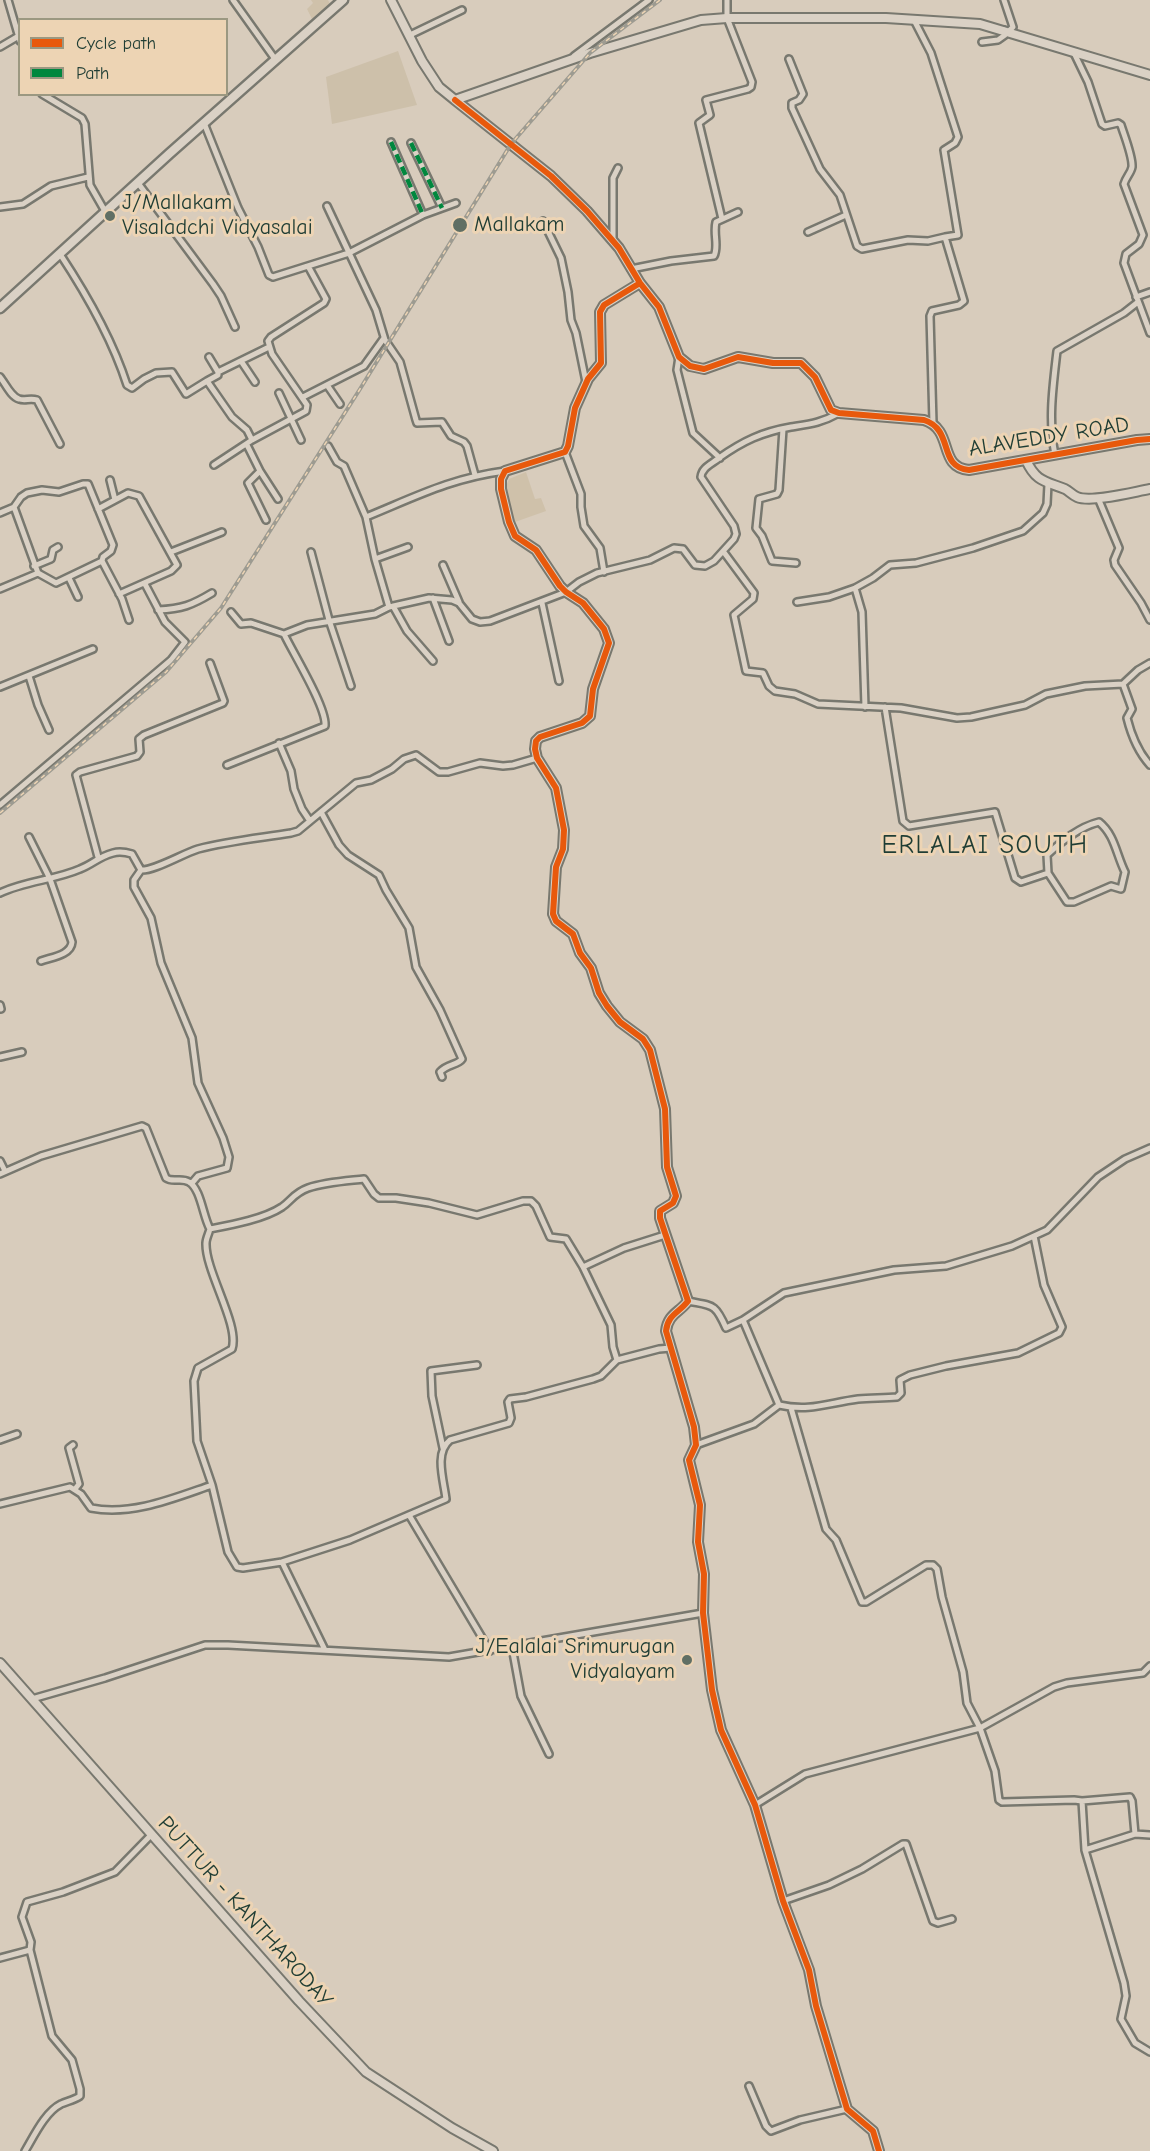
<!DOCTYPE html>
<html>
<head>
<meta charset="utf-8">
<style>
  body { margin:0 }
  #map { position:relative; width:1150px; height:2151px; overflow:hidden; background:#d8ccbc; font-family:"Comic Neue",sans-serif }
  canvas { display:block }
  .legend { position:absolute; left:18px; top:18px; width:210px; height:78px; box-sizing:border-box; background:#edd4b4; border:2px solid #9b9881; margin:0; padding:8px 10px; list-style:none; font-size:18px; color:#1f3d34 }
  .legend li { display:flex; align-items:center; gap:12px; height:30px }
  .legend b { width:30px; border:2px solid #9b9881 }
</style>
</head>
<body>
<div id="map">
<canvas width="1150" height="2151"></canvas>
<ul class="legend">
<li><b style="height:8px;background:#e8590c"></b>Cycle path</li>
<li><b style="height:8px;background:#00873e"></b>Path</li>
</ul>
</div>
<script>
const ctx = document.querySelector('canvas').getContext('2d');
ctx.lineJoin = 'round';
function fill(path, color) { ctx.fillStyle = color; ctx.fill(path, 'evenodd'); }
function strokePath(path, color, width, dash) { ctx.strokeStyle = color; ctx.lineWidth = width; ctx.lineCap = dash ? 'butt' : 'round'; ctx.setLineDash(dash || []); ctx.stroke(path); }
function write(font, color, halo, rows, align = 'center') {
  ctx.font = font + ' "Comic Neue",sans-serif'; ctx.lineWidth = 6; ctx.setLineDash([]); ctx.textBaseline = 'middle'; ctx.strokeStyle = halo; ctx.fillStyle = color; for (const [text, x, y, turn = 0] of rows) {
    ctx.save(); ctx.translate(x, y); ctx.rotate((+turn || 0) * Math.PI / 180); ctx.textAlign = isNaN(turn) ? turn : align; if (halo) ctx.strokeText(text, 0, 0); ctx.fillText(text, 0, 0); ctx.restore();
  }
}
fill(new Path2D(`
  M311 0H328L331 6 312 19 307 9 313 3Z
  M526 472 535 499 541 498 546 511 515 522 505 496 506 486 509 479Z`), '#cfc1aa');
fill(new Path2D(`
  M398 51 417 105 332 124 326 77Z`), '#cdc0aa');
const street = new Path2D(`
  M8 0 20 41
  M233 0 275 59
  M1004 0 1013 27 1009 31
  M914 20 931 53 958 137 955 143 944 150 958 235 945 237 964 301 959 305 932 311 930 316 933 423
  M410 35 462 10
  M982 42 998 40 1005 35 1004 30
  M0 47 17 37
  M1074 53 1088 82 1102 124 1105 126 1118 123 1121 125C1124 135 1133 157 1132 167 1131 173 1126 177 1124 184L1143 235 1139 244 1126 254 1124 263 1150 333
  M574 56 649 0
  M789 59 803 94 799 100 792 103V108L820 169 840 195 857 246 862 249 908 240 928 241 945 237
  M42 94 82 118 85 124 90 185 106 213
  M204 123 238 208 258 247 269 275 273 277 349 253 423 215 456 203
  M391 142 423 215
  M411 143 442 208
  M138 183 213 284 221 296 235 327
  M327 206 376 310 385 340 400 362 416 420 417 423 442 422 451 436 464 442 467 446 475 475
  M0 207 23 204 51 186 88 177
  M722 219 699 123 710 115 706 100 748 89 751 87 752 82 727 18V0
  M543 221 561 258 568 292 571 320 576 333 586 382
  M808 232 846 215
  M613 239V178L618 168
  M60 254C87 295 112 338 127 385L132 388 144 379 156 373 172 372 186 394 207 381
  M631 269 671 261 714 256C719 246 713 234 716 222L738 212
  M1136 297 1150 292
  M209 357 218 372V375L207 381 232 417 247 430 252 440
  M679 357 677 370 693 433 720 458
  M241 361 255 382
  M218 372 269 347
  M0 377C5 383 11 397 19 399 25 401 30 398 37 400L60 444
  M327 385 340 404
  M279 393 301 440
  M303 397 364 366 384 338
  M783 429 779 490 777 494 759 499 756 528 762 536 772 561 796 563
  M247 445 260 471 278 499
  M328 446 337 462 344 466 366 517 375 559 389 607
  M565 452 581 494V507L584 526 600 548 604 572
  M1055 455C1048 420 1053 386 1057 351L1124 313 1138 302
  M214 465 252 440 306 411 307 405 272 354 268 341 271 337 324 303 326 299 308 266
  M260 471 248 483 266 520
  M110 480 115 500
  M1098 498 1119 548 1114 560 1115 565 1141 603 1150 620
  M14 507 38 573 56 583 102 561
  M98 509 128 493 139 496 177 565 171 571 119 594
  M0 513 14 507 21 497 27 493 42 490 59 492 83 484H88L113 545 111 551 103 557 102 561 122 599 129 620
  M366 517C415 497 451 478 505 471
  M723 551 754 593 753 599 734 615 746 671 763 673 769 686 775 691 795 694 818 704 901 708 957 718 971 717 1025 705 1046 694 1085 686 1123 684 1138 670 1150 663
  M171 552 222 532
  M311 552 329 620 351 686
  M375 559 408 547
  M443 565 459 602
  M34 566 51 559 53 550 58 547
  M69 578 78 597
  M855 588 862 612 865 707
  M0 589 38 573
  M433 598 449 641
  M797 602 829 597 855 588 873 578 890 565 916 563 973 548 1023 531 1043 513 1047 504 1048 484
  M542 603 559 681
  M393 606 407 631 433 661
  M158 610C182 609 192 605 212 593
  M231 612 241 624 251 623 284 634 307 625 375 614 389 607 429 598 452 600 459 603 472 619 480 622 490 621 566 592 579 582 597 573 650 560 674 548 683 549 695 565 705 566 714 561 734 539 736 534 734 526 701 477C702 467 712 464 719 458 743 441 762 432 791 427 810 424 821 423 839 413
  M29 676 38 705 49 730
  M1123 684 1132 709 1127 718C1131 734 1139 753 1150 765
  M0 687 93 649
  M885 707 903 821 909 826 995 812 1015 878 1021 882 1048 873 1047 855C1062 841 1079 827 1099 822 1115 835 1116 854 1125 872L1121 889 1111 886 1074 902H1067L1048 873
  M279 743 291 771 294 789 302 809 310 821
  M227 765 325 726C327 708 293 653 284 634
  M0 805 171 660 185 642 165 622 145 584
  M321 812 339 845 348 855 379 875 386 890 409 928 416 967 440 1010 462 1059C458 1065 447 1064 440 1072L442 1077
  M29 837 50 879 72 942C71 955 52 957 41 961
  M98 857 76 775 80 772 137 756 140 752 139 739 144 735 223 703 224 701 210 663
  M141 870 134 880V887L151 918 161 963 192 1038 198 1083 223 1138 229 1157 227 1168 198 1176 192 1183
  M0 893C25 881 55 880 80 869 93 864 98 857 113 853 120 851 125 852 132 854L141 870C154 871 182 854 198 849 228 841 260 838 291 833L298 831 356 783 371 780 392 769 404 759 416 755 439 772H448L480 763 503 766 513 765 537 758
  M0 1005 1 1009
  M0 1057 22 1052
  M0 1161 5 1171
  M0 1174 41 1156 142 1126 146 1128 166 1178C173 1183 181 1177 189 1182 201 1189 203 1217 210 1229 231 1225 264 1219 282 1207 292 1200 294 1193 308 1188 326 1182 346 1181 364 1179L374 1194 379 1198H396L429 1203 477 1215 523 1201H531L536 1206 550 1237 566 1239 583 1267 624 1248 665 1235
  M210 1229C209 1233 206 1239 206 1243 205 1271 240 1325 232 1349L198 1368 194 1381 197 1441 212 1485 228 1552 237 1567 243 1568 282 1562 325 1650
  M583 1267 611 1325 613 1347 617 1360
  M688 1301C713 1306 715 1303 726 1328L743 1320 779 1405 754 1424 696 1445
  M743 1320 784 1293 894 1270 946 1266 1012 1246 1047 1230 1098 1177 1125 1159 1150 1148
  M779 1405C810 1412 828 1403 858 1399 871 1398 884 1398 897 1397L901 1393 900 1380 910 1375 946 1366 1018 1353 1059 1333 1062 1327 1044 1285 1034 1236
  M791 1408 826 1529 836 1540 862 1602H866L926 1565H933L937 1569 942 1597 963 1672 967 1703 980 1728 995 1771 999 1800 1002 1802 1074 1800 1082 1801 1130 1797 1132 1801 1135 1834
  M0 1440 17 1434
  M73 1445 69 1448 79 1484 75 1489
  M443 1448 432 1396 431 1371 477 1365
  M0 1504 70 1487 81 1494 91 1508C132 1516 174 1498 212 1485
  M409 1515 490 1651
  M282 1562 350 1540 446 1499C444 1481 434 1453 450 1440L509 1423 511 1418 508 1402 510 1399 526 1397 593 1379 601 1376 617 1360 659 1349 671 1348
  M512 1647 521 1696 549 1754
  M32 1699 105 1678 205 1645H228L449 1657 703 1613
  M1082 1801 1085 1850 1124 1983 1126 1996 1121 2019 1135 2043 1150 2052
  M755 1805 805 1774 980 1728 1054 1687 1067 1683 1143 1673 1150 1666
  M1085 1850 1135 1834 1150 1835
  M783 1901 829 1885 862 1869 903 1844H906L933 1921 938 1923 952 1919
  M0 1958 30 1950 31 1942 22 1917 27 1902 63 1892 115 1872 152 1834
  M749 2086 766 2126 771 2131 800 2120 847 2109
  M25 2151C34 2136 45 2112 61 2104 68 2101 74 2100 80 2096V2089L72 2060 52 2036 30 1950`);
const secondary = new Path2D(`
  M391 0 422 61 439 87 455 100 590 53 701 20 727 18H886L980 24 1150 75
  M455 100 551 176 587 211 619 248 640 283 659 307 679 357 690 366 704 369 738 357 773 363H801L815 377 831 410 839 413 924 420C955 430 937 467 969 470L1137 440 1150 439
  M640 283 604 305 600 312 601 363 588 379 575 408 568 446 565 452 505 471 501 479V489L509 522 515 536 536 550 560 586 566 592 583 603 604 629 609 643 593 689 590 716 582 723 540 737 536 741 535 749 537 758 556 788 564 830 563 849 556 867 553 914 556 921 573 934 580 953 591 968 599 993 607 1006 620 1022 643 1039 650 1050 665 1109 667 1167 676 1196 673 1203 660 1211V1218L688 1301C679 1313 668 1314 666 1331L694 1427 696 1445 689 1460 700 1505 698 1542 704 1574 703 1613 712 1690 721 1730 755 1805 783 1901 809 1970 816 2006 847 2109 873 2131 879 2151
  M1026 460C1036 482 1045 481 1065 489 1069 491 1072 495 1077 497 1091 503 1133 492 1150 489
  M0 1663 299 2001 366 2072 452 2128 493 2151`);
const primary = new Path2D(`
  M0 308 169 154 343 0`);
strokePath(street, '#78786f', 10);
strokePath(secondary, '#78786f', 12);
strokePath(primary, '#78786f', 13);
strokePath(street, '#dad1c5', 5);
strokePath(secondary, '#dad1c5', 8);
strokePath(primary, '#dad1c5', 8);
const rail = new Path2D(`
  M0 813 166 672 221 608 360 389 511 144 590 53 660 0`);
strokePath(rail, '#9d9b91', 4);
strokePath(rail, '#edd4b4', 1.5, [4.5]);
strokePath(new Path2D(`
  M391 142 423 215
  M411 143 442 208`), '#00873e', 4.5, [9, 4.5]);
strokePath(new Path2D(`
  M455 100 551 176 587 211 619 248 640 283 659 307 679 357 690 366 704 369 738 357 773 363H801L815 377 831 410 839 413 924 420C955 430 937 467 969 470L1137 440 1150 439
  M640 283 604 305 600 312 601 363 588 379 575 408 568 446 565 452 505 471 501 479V489L509 522 515 536 536 550 560 586 566 592 583 603 604 629 609 643 593 689 590 716 582 723 540 737 536 741 535 749 537 758 556 788 564 830 563 849 556 867 553 914 556 921 573 934 580 953 591 968 599 993 607 1006 620 1022 643 1039 650 1050 665 1109 667 1167 676 1196 673 1203 660 1211V1218L688 1301C679 1313 668 1314 666 1331L694 1427 696 1445 689 1460 700 1505 698 1542 704 1574 703 1613 712 1690 721 1730 755 1805 783 1901 809 1970 816 2006 847 2109 873 2131 879 2151`), '#e8590c', 6);
for (const [x, y, r, color] of [
  [110,216,6,"#606f64"],
  [460,225,8,"#606f64"],
  [687,1660,6,"#606f64"]
]) { const dot = new Path2D(); dot.arc(x, y, r, 0, 2 * Math.PI); ctx.fillStyle = color; ctx.fill(dot); strokePath(dot, '#edd4b4', 2); }
write('22px', '#1f3d34', '#edd4b4', [
  ["J/Mallakam",122,203],
  ["Visaladchi Vidyasalai",122,228],
  ["Mallakam",474,225],
  ["J/Ealalai Srimurugan",675,1647,"right"],
  ["Vidyalayam",675,1672,"right"]
], 'left');
write('22px', '#1f3d34', '#edd4b4', [
  ["ALAVEDDY ROAD",1049,437,-9],
  ["PUTTUR - KANTHARODAY",245,1912,48]
]);
ctx.letterSpacing = '1.5px';
write('26px', '#1f3d34', '#edd4b4', [
  ["ERLALAI SOUTH",985,846]
]);
ctx.letterSpacing = '0px';
</script>
</body>
</html>
